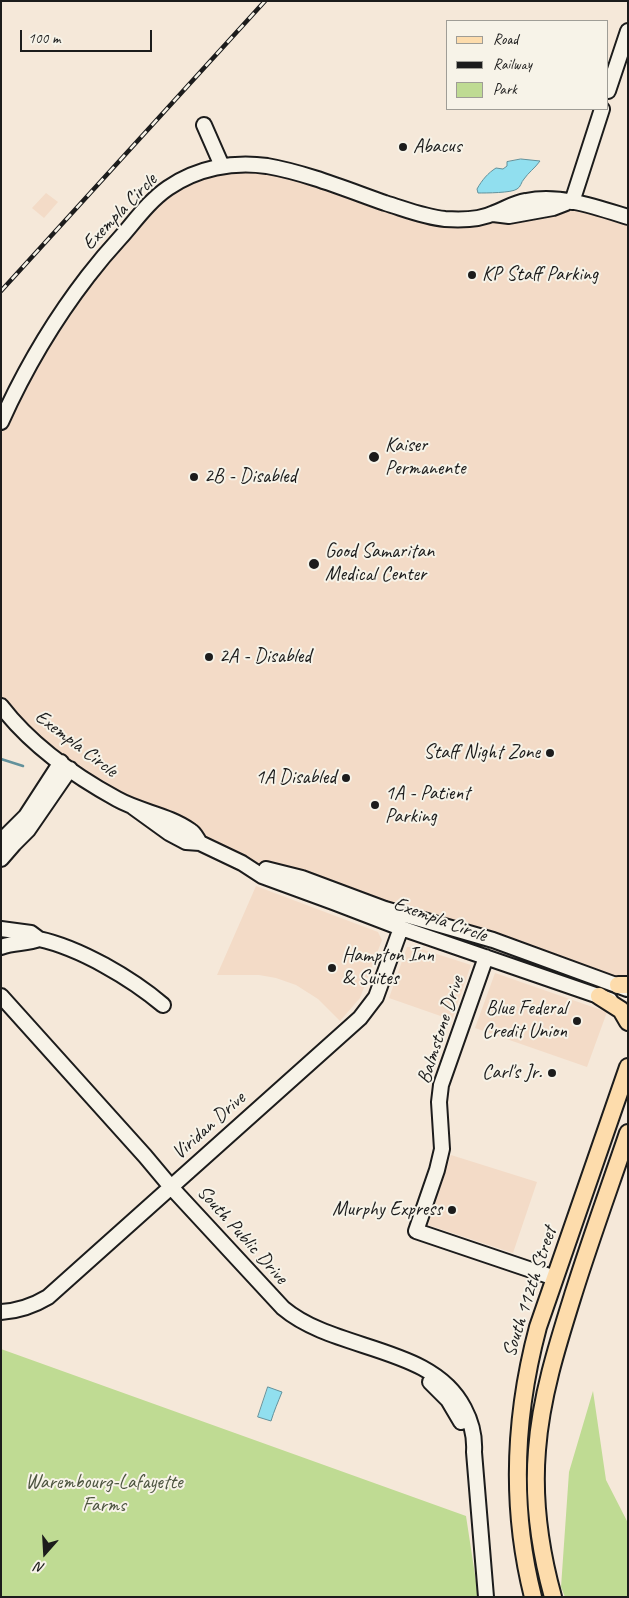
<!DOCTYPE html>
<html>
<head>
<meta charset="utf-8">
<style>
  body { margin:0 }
  #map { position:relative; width:629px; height:1598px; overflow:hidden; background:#f5e8d9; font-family:Caveat,sans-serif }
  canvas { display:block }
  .frame { position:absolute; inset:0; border:2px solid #1c1c1c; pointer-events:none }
  .legend { position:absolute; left:446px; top:20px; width:162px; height:90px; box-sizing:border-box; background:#f7f3e8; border:1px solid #9f9d96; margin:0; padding:6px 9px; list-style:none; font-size:15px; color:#1c1c1c }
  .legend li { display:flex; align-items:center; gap:10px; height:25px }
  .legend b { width:25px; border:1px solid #9f9d96 }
  .north { position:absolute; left:20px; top:1528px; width:50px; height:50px; -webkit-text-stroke:4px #f7f3e8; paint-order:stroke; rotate:199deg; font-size:14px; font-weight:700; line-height:20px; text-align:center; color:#1c1c1c }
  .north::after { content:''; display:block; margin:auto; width:18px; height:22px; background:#1c1c1c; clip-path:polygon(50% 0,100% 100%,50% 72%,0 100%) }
  .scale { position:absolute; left:20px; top:30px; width:132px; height:22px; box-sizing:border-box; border:2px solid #1c1c1c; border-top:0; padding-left:6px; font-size:15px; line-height:18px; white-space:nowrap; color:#1c1c1c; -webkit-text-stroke:4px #f7f3e8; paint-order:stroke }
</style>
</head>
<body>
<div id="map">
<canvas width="629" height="1598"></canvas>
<div class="frame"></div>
<ul class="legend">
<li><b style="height:6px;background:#fddcac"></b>Road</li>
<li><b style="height:6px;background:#1c1c1c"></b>Railway</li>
<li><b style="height:14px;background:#bfdb93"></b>Park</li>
</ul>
<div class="north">N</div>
<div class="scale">100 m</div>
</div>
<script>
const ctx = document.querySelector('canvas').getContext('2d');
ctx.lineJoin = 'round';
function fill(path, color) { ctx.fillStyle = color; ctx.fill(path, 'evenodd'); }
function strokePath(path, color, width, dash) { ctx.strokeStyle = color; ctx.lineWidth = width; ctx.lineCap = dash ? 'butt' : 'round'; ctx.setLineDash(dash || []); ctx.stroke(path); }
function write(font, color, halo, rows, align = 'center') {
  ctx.font = font + ' Caveat,sans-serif'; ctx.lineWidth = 4; ctx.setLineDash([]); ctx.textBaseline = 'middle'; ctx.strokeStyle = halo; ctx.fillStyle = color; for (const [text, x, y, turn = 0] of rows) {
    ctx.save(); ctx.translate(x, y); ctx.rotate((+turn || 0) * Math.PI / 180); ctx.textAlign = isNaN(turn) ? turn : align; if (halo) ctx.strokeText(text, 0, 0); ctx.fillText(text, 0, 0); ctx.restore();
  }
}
fill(new Path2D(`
  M252 164 445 219 526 201 628 217V985L242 863 70 769 1 706V422L29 366 138 217 191 175Z
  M46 193 58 202 44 218 32 208Z
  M256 886 378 932 382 940 360 998 340 1021 318 999 296 985 276 978 259 975H217Z
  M407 947H415L471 965 452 1020 389 998Z
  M495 973 607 1012 587 1067 475 1028Z
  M451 1155 537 1182 513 1253 428 1225Z`), '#f3dbc7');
fill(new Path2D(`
  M1 1349 466 1516 477 1588V1597H1Z
  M593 1391 606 1480 628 1523V1597H565L561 1587 569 1472Z`), '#bfdb93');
const water = new Path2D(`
  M521 159 540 161C535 168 528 173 524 179 521 182 521 187 517 189 512 193 486 193 478 193L477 189C482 180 488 173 496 168L503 169 507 166V162Z
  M268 1387 282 1392C278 1402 274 1411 271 1421L258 1417Z`);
fill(water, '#91dfef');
strokePath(water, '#62919b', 1);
strokePath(new Path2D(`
  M1 759 23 766`), '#62919b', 2.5);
const minor = new Path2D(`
  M608 91 628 31
  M204 125 222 166
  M572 202 602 109
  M493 214 509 216 553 208 566 203
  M1 422C24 371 54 320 88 276 98 263 109 250 120 238 135 221 149 201 168 188 197 168 233 161 267 166 307 173 348 190 385 203 405 209 424 217 445 219 460 220 480 220 494 213 505 209 514 203 526 201 560 194 596 207 628 217
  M1 706C31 745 75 776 117 799 140 812 169 815 191 831 195 833 197 839 200 843
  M133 807 169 833 186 842 200 843 242 863 262 876 333 902 401 928 610 1000
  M1 841 26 816 61 762
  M1 859 14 844 28 830 70 769
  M266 869 302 878 385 909 493 940 627 989
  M1 929 31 933 39 939C27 944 14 942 1 947
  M39 939C80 948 131 978 163 1005
  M486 957 441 1085 439 1102 442 1149 437 1170 416 1231 555 1278
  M1 996 145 1156 171 1187 283 1308C335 1352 432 1345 464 1408 472 1423 475 1436 474 1452L486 1597
  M1 1312C19 1311 33 1306 48 1297L360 1018 376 997 401 928
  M430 1382 448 1400 461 1422`);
const major = new Path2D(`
  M618 985H628
  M599 996 621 1010 628 1022
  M533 1597C510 1506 514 1417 538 1327L628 1067
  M553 1597C540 1550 533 1498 537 1450 541 1396 558 1343 574 1292 591 1238 610 1186 628 1133`);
strokePath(minor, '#1c1c1c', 18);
strokePath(major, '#1c1c1c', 20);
strokePath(minor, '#f7f3e8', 14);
strokePath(major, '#fddcac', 16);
const rail = new Path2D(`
  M1 291 265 1`);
strokePath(rail, '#1c1c1c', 4.5);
strokePath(rail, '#f7f3e8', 2.5, [8]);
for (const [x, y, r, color] of [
  [403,147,5,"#1c1c1c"],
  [472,275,5,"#1c1c1c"],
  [374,457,6,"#1c1c1c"],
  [194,477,5,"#1c1c1c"],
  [314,564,6,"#1c1c1c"],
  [209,657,5,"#1c1c1c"],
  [550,753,5,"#1c1c1c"],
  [346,778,5,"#1c1c1c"],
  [375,805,5,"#1c1c1c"],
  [332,968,5,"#1c1c1c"],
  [577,1021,5,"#1c1c1c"],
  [552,1073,5,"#1c1c1c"],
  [452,1210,5,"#1c1c1c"]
]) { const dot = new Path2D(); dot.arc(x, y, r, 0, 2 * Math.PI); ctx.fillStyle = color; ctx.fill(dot); strokePath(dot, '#f7f3e8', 2); }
write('20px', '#1c1c1c', '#f7f3e8', [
  ["Abacus",413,147],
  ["KP Staff Parking",482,275],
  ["Kaiser",385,446],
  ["Permanente",385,469],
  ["2B - Disabled",204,477],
  ["Good Samaritan",325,552],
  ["Medical Center",325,575],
  ["2A - Disabled",219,657],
  ["Staff Night Zone",540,753,"right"],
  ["1A Disabled",336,778,"right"],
  ["1A - Patient",385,794],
  ["Parking",385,817],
  ["Hampton Inn",342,956],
  ["& Suites",342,979],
  ["Blue Federal",567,1009,"right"],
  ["Credit Union",567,1032,"right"],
  ["Carl's Jr.",542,1073,"right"],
  ["Murphy Express",442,1210,"right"]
], 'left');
write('20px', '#1c1c1c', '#f7f3e8', [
  ["Exempla Circle",120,212,-46],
  ["Exempla Circle",76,744,37],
  ["Exempla Circle",440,920,20],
  ["Balmstone Drive",441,1030,-72],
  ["Viridan Drive",209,1126,-42],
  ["South Public Drive",242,1235,48],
  ["South 112th Street",530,1292,-72]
]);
write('20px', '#4d5540', '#f7f3e8', [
  ["Warembourg-Lafayette",104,1483],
  ["Farms",104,1506]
]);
</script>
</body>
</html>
